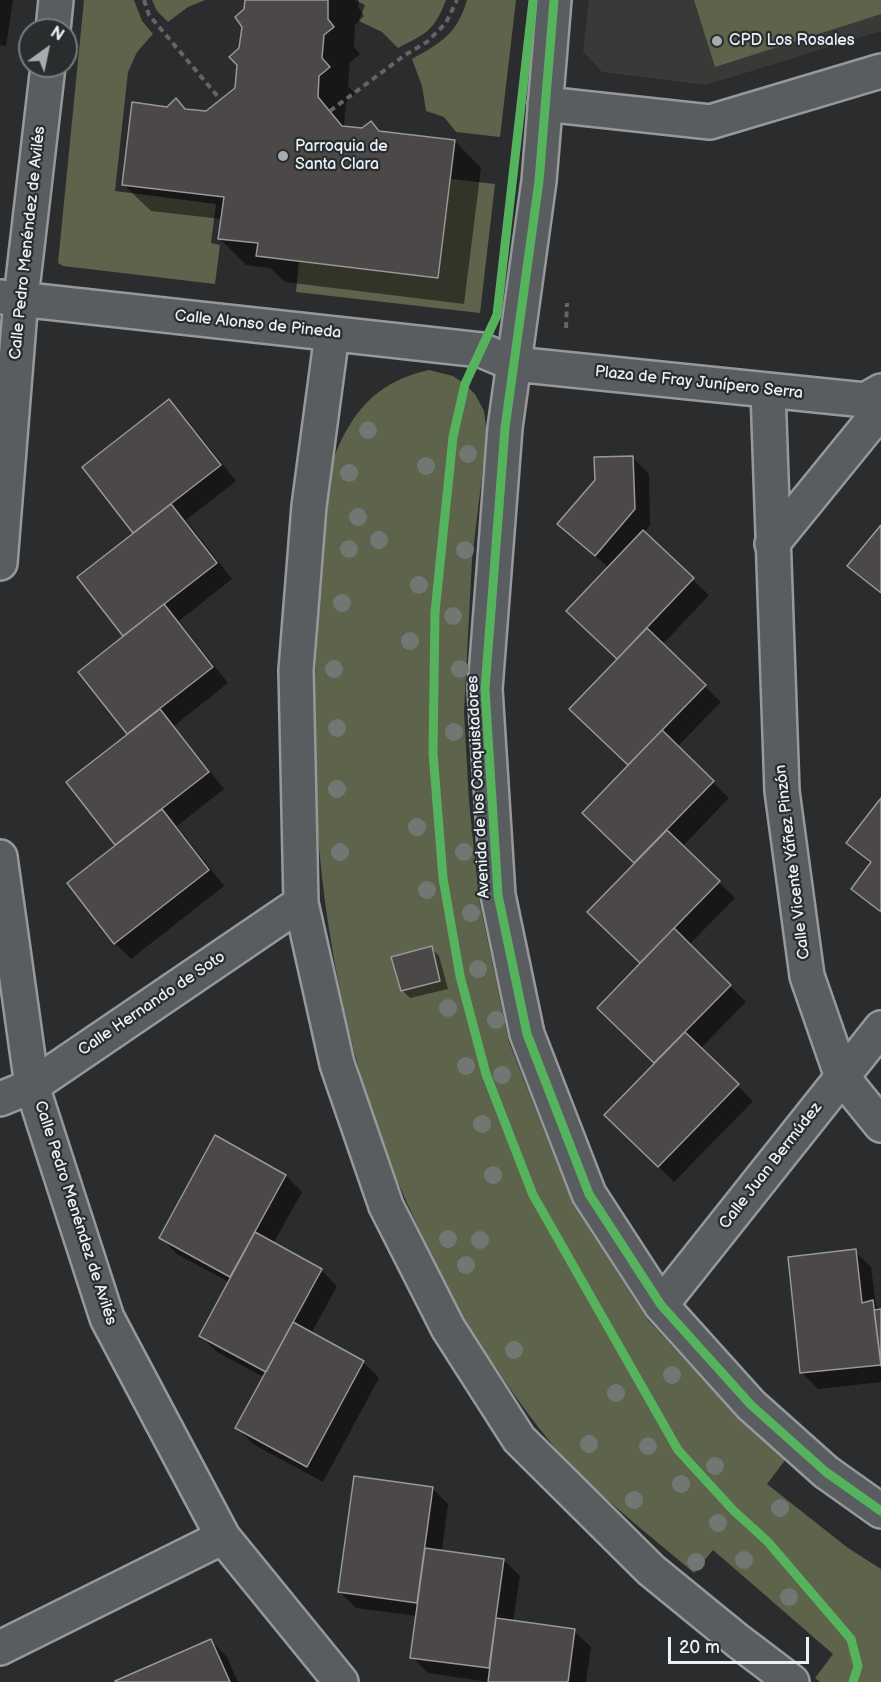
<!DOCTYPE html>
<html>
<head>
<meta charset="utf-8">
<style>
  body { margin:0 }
  #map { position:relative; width:881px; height:1682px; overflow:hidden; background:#2b2c2d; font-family:"Balsamiq Sans",sans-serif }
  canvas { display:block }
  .north { position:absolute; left:18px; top:18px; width:60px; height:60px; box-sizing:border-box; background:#2a2d2e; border:2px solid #767b7f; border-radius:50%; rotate:33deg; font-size:16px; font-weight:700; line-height:24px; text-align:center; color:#e8f1f8 }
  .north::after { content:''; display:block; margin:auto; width:21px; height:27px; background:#a6acb1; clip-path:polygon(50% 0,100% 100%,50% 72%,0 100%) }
  .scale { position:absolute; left:668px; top:1637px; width:141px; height:27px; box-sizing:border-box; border:3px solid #e8f1f8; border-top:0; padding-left:8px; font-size:18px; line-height:21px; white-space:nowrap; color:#e8f1f8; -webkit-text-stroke:4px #2a2d2e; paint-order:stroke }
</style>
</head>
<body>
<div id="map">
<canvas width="881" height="1682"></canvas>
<div class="north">N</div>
<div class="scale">20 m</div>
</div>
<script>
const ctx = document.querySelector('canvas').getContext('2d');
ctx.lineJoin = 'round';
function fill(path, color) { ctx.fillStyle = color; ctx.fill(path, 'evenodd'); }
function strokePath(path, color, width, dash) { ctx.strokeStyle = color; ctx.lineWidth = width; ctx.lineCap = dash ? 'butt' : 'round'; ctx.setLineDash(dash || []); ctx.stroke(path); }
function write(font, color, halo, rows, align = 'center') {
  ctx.font = font + ' "Balsamiq Sans",sans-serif'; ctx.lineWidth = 4.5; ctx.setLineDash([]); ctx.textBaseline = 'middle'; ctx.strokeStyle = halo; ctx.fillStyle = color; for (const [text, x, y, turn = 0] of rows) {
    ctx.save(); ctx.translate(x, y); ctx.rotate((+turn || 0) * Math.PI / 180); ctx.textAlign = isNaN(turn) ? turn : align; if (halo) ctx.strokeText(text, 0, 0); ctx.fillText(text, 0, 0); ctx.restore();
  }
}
fill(new Path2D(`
  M589 0H881V31L706 85 602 72 583 51Z`), '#3b3838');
fill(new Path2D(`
  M84 0H134L142 21 153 34 137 52 128 72 115 191 216 204 211 243 220 245 215 284 63 266 58 263Z
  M152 0H205L188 7 168 22 157 11Z
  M355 0H446C434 31 427 33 398 48L382 32 359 21 365 5Z
  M467 0H516L500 137 456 132 444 117 426 111 422 86 412 59C441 43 457 34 467 0Z
  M694 0H881V14L715 67Z
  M451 179 495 184 480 313 296 292 299 262 438 278Z
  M429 370 453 376 465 384 475 394 484 411 487 434 472 560 464 712 469 801 479 899 509 1042 573 1204 648 1320 739 1419 786 1459 767 1484 848 1548 881 1569V1682H820L815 1678 833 1654 713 1550 694 1573C647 1533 597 1495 556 1449 534 1423 513 1394 495 1366 484 1351 473 1336 465 1320 423 1241 383 1159 360 1073 329 961 313 842 314 726 314 674 318 621 322 568 325 535 323 482 336 452 355 407 380 381 429 370Z`), '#5e634c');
fill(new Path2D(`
  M0 0H13L6 46 0 45Z
  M246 0H359L358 7 364 16 355 25 354 47 360 54 350 62 348 86 355 94 346 103 344 125 347 128 363 130 371 123 381 133 455 141 481 168 464 304 285 282 270 268 246 265 219 238 222 219 151 211 124 185 186 110 206 112 236 88Z
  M169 401 185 417 236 481 186 520 232 579 179 621 228 683 174 726 224 789 177 826 224 886 131 959 115 943 117 845 68 782 129 735 80 672 125 637 79 578 135 534 84 467Z
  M633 458 649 474 650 525 644 533 709 595 662 645 721 702 677 747 729 798 682 847 735 898 689 945 746 1002 700 1049 753 1101 674 1182 622 1131 656 1063 615 1024 642 963 589 912 636 864 584 813 630 766 571 709 618 659 584 627 609 568 559 524Z
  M881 527V595L849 566Z
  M881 800V914L853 888 871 864 848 842Z
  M431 948 439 956 448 989 410 998 402 990Z
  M286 1176 302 1192 273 1244 321 1270 337 1286 311 1334 363 1362 379 1378 323 1482 253 1444 237 1428 265 1378 217 1352 201 1336 229 1282 177 1254 161 1238Z
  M855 1251 871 1267 876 1306 881 1311V1382L818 1389 802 1373Z
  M432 1488 448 1504 442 1551 504 1560 520 1576 513 1622 574 1631 591 1647 586 1682H489L428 1673 412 1657 417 1616 356 1608 340 1592Z
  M211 1641 227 1657 238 1682H117Z`), '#0007');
const building = new Path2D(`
  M245 0H328V19L334 27 324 35 322 58 330 67 319 76 318 97 342 126 362 128 371 121 379 131 455 140 438 278 256 256 258 243 218 239 224 197 122 185 132 102 167 107 176 98 185 109 206 111 235 88 237 65 229 57 239 48 242 27 235 17 244 9Z
  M169 399 221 465 133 533 82 467Z
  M633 456 635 509 595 556 557 524 595 480 594 457Z
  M171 504 217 563 123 636 77 577Z
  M881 525V593L847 566Z
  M643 530 694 578 617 659 566 611Z
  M164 604 213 667 127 734 78 672Z
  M647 628 706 685 628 765 569 709Z
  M160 709 209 772 115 845 66 782Z
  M662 730 714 781 634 863 582 813Z
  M881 798V912L851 889 871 862 846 843Z
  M162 809 209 870 114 944 67 883Z
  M667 830 720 881 640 963 587 912Z
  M674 928 731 985 654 1063 597 1008Z
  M432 946 440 981 401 991 391 957Z
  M685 1032 739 1084 658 1167 604 1115Z
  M215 1135 286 1175 230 1277 159 1238Z
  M255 1232 322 1269 266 1372 199 1336Z
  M856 1249 862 1303 873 1300 881 1365 800 1373 788 1257Z
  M881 1309V1366L874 1310Z
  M293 1322 364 1361 307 1467 235 1428Z
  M354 1476 433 1487 417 1603 338 1592Z
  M425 1548 504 1559 489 1668 410 1658Z
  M496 1618 575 1629 568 1682H488Z
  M211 1639 230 1682H115V1681Z`);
fill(building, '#4b4847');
strokePath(building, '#96989a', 1.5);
const minor = new Path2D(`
  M554 0 539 181 505 428 485 689 498 895 527 1034 589 1194 661 1305 751 1405 826 1472 881 1511
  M53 30 56 0
  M545 104 710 122 881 71
  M0 297 481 350 514 364 865 400 881 391
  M332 334 309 506 296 670 301 903 337 1064 386 1206 448 1328 519 1439 651 1570 738 1641 792 1682
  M768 391 782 791 807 976 842 1077 881 1125
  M772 544 881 410
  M0 563 21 298 48 66
  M0 857 32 1086 107 1318 223 1537 341 1682
  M0 1099 32 1086 301 903
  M661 1305 881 1028
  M0 1648 223 1537`);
strokePath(minor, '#96989a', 38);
strokePath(new Path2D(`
  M144 0 149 15 220 99
  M330 111 405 55 427 42 446 23 457 0
  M566 328 567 303`), '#636566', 4, [6, 4.5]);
strokePath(minor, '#5a5d60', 33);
strokePath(new Path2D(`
  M533 0 497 315 465 384 453 437 435 612 433 753 443 878 460 976 486 1074 533 1195 678 1450 733 1510 768 1542 851 1639 858 1666 853 1682
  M554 0 539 181 505 428 485 689 498 895 527 1034 589 1194 661 1305 751 1405 826 1472 881 1511`), '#56b35d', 9);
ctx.fillStyle = '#737773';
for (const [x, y] of [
  [368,430],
  [468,454],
  [426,466],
  [349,473],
  [358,517],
  [379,540],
  [349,549],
  [465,550],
  [419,585],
  [342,603],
  [453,616],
  [410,641],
  [334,669],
  [460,669],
  [337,728],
  [454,732],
  [337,789],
  [417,827],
  [340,852],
  [464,852],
  [427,890],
  [471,913],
  [478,969],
  [448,1008],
  [496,1020],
  [466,1066],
  [502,1075],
  [482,1124],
  [493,1175],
  [448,1239],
  [480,1240],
  [466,1265],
  [514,1350],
  [672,1375],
  [616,1393],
  [589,1444],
  [648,1446],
  [715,1466],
  [681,1484],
  [634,1500],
  [780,1508],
  [718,1523],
  [744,1560],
  [696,1562],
  [789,1597]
]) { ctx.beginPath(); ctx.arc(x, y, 9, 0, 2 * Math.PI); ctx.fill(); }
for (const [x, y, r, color] of [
  [717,41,6,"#a6acb1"],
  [283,156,6,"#a6acb1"]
]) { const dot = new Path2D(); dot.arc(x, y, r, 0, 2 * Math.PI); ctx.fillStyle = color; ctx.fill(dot); strokePath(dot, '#2a2d2e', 2); }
write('16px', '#e8f1f8', '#2a2d2e', [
  ["CPD Los Rosales",729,41],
  ["Parroquia de",295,147],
  ["Santa Clara",295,165]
], 'left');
write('16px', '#e8f1f8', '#2a2d2e', [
  ["Calle Pedro Menéndez de Avilés",28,243,-84],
  ["Calle Alonso de Pineda",258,325,6],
  ["Plaza de Fray Junípero Serra",699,383,6],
  ["Avenida de los Conquistadores",479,787,-93],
  ["Calle Vicente Yáñez Pinzón",793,862,-97],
  ["Calle Hernando de Soto",152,1004,-34],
  ["Calle Juan Bermúdez",771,1166,-52],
  ["Calle Pedro Menéndez de Avilés",75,1213,72]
]);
</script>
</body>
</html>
